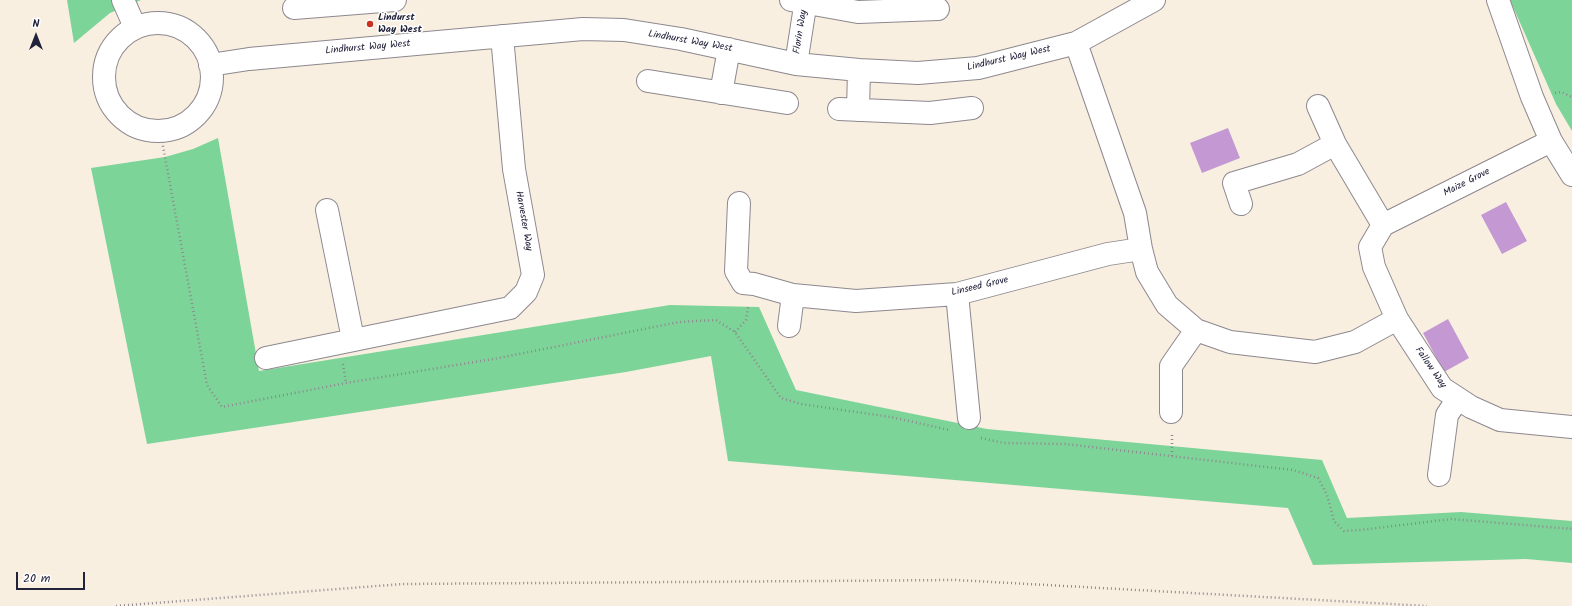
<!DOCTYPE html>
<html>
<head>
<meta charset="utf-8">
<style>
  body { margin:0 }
  #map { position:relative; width:1572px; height:606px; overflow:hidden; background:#f8efe1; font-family:Kalam,sans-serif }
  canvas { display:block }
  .north { position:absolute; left:16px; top:16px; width:40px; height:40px; -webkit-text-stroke:3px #fff; paint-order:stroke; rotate:0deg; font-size:11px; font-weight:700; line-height:16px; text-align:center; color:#22223b }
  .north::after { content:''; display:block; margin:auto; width:14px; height:18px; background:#22223b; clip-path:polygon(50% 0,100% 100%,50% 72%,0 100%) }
  .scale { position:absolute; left:16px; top:572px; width:69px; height:18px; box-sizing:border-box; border:2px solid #22223b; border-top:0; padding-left:5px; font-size:12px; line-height:14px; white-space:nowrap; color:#22223b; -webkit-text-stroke:3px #fff; paint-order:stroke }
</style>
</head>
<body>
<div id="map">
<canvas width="1572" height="606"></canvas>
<div class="north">N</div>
<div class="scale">20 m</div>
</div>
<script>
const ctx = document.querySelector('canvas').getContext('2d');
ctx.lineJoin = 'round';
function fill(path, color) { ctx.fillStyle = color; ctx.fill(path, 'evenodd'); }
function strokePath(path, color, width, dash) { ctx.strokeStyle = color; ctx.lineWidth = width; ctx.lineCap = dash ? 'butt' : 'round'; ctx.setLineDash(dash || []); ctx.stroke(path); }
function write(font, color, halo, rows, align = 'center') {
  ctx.font = font + ' Kalam,sans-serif'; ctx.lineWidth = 3; ctx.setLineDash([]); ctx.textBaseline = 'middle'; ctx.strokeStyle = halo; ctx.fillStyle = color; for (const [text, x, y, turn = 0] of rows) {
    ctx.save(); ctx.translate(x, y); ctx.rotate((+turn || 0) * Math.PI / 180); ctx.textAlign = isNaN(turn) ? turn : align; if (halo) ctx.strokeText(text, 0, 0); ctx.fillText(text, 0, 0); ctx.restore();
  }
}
fill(new Path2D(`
  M67 0H141L110 13 74 43Z
  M1510 0H1572V131L1556 104Z
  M218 138 259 371 670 305 759 307 796 390 987 429 1322 460 1347 518 1461 512 1572 521V563L1526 559 1313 565 1288 508 728 461 711 356 626 372 147 444 91 168 165 157 193 149Z`), '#7dd498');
fill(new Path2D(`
  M1228 128 1240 158 1202 173 1190 143Z
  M1506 202 1527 241 1502 254 1481 215Z
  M1448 319 1469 358 1444 372 1423 333Z`), '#c499d3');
const minor = new Path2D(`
  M123 0 135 27
  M791 0 858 12 938 9
  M1498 0 1532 97 1551 141 1572 175
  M294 8 395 0
  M104 77a54 54 0 1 1 108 0a54 54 0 1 1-108 0Z
  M1076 43 1135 213 1141 249 1147 272 1167 305 1196 330 1230 342 1315 352 1355 342 1397 319
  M796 64 806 0
  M210 65 249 59 583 29 624 30 681 39 796 64 859 70 918 73 978 68 1076 43 1154 0
  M648 81 787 103
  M721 93 729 49
  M1318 106 1335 144 1383 225
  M839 109 930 113 972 108
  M858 110 859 70
  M739 203 736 271 743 283 754 284 793 295 856 301 957 294 1108 254 1141 249
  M1241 204 1234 183 1298 164 1335 144
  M327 210 353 339
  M1383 225 1370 247 1374 267 1397 319 1442 388 1471 407 1500 420 1572 427
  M1383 225 1551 141
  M957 294 969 418
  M789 326 793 295
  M266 358 510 308 526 292 533 275 514 169 502 36
  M1171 412V366L1196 330
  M1439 475 1447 415 1457 400`);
strokePath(minor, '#8d888e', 24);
strokePath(new Path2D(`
  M1555 93 1561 92 1572 97
  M160 130 207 385 222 407 346 383 499 358 679 322 716 320 735 332 781 398 801 404 891 417 949 430
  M735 332 746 320 748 307
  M343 364 346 383
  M1172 435V456
  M981 438 1004 443 1065 444 1293 470 1318 478 1327 495 1334 521 1344 531 1361 530 1451 519 1572 529
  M116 606 403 584 956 580 1427 606`), '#8d888e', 2.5, [1, 3]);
strokePath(minor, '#fff', 22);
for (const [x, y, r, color] of [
  [370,24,4,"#c8321e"]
]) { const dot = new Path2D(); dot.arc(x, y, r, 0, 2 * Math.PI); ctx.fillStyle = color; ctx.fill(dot); strokePath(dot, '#fff', 1.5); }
write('bold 10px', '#22223b', '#fff', [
  ["Lindurst",378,18],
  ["Way West",378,30]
], 'left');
write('10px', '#22223b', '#fff', [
  ["Florin Way",801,32,-81],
  ["Lindhurst Way West",690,42,10],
  ["Lindhurst Way West",368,48,-5],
  ["Lindhurst Way West",1009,59,-13],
  ["Maize Grove",1467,183,-27],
  ["Harvester Way",523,221,80],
  ["Linseed Grove",980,287,-13],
  ["Fallow Way",1430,368,55]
]);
</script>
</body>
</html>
